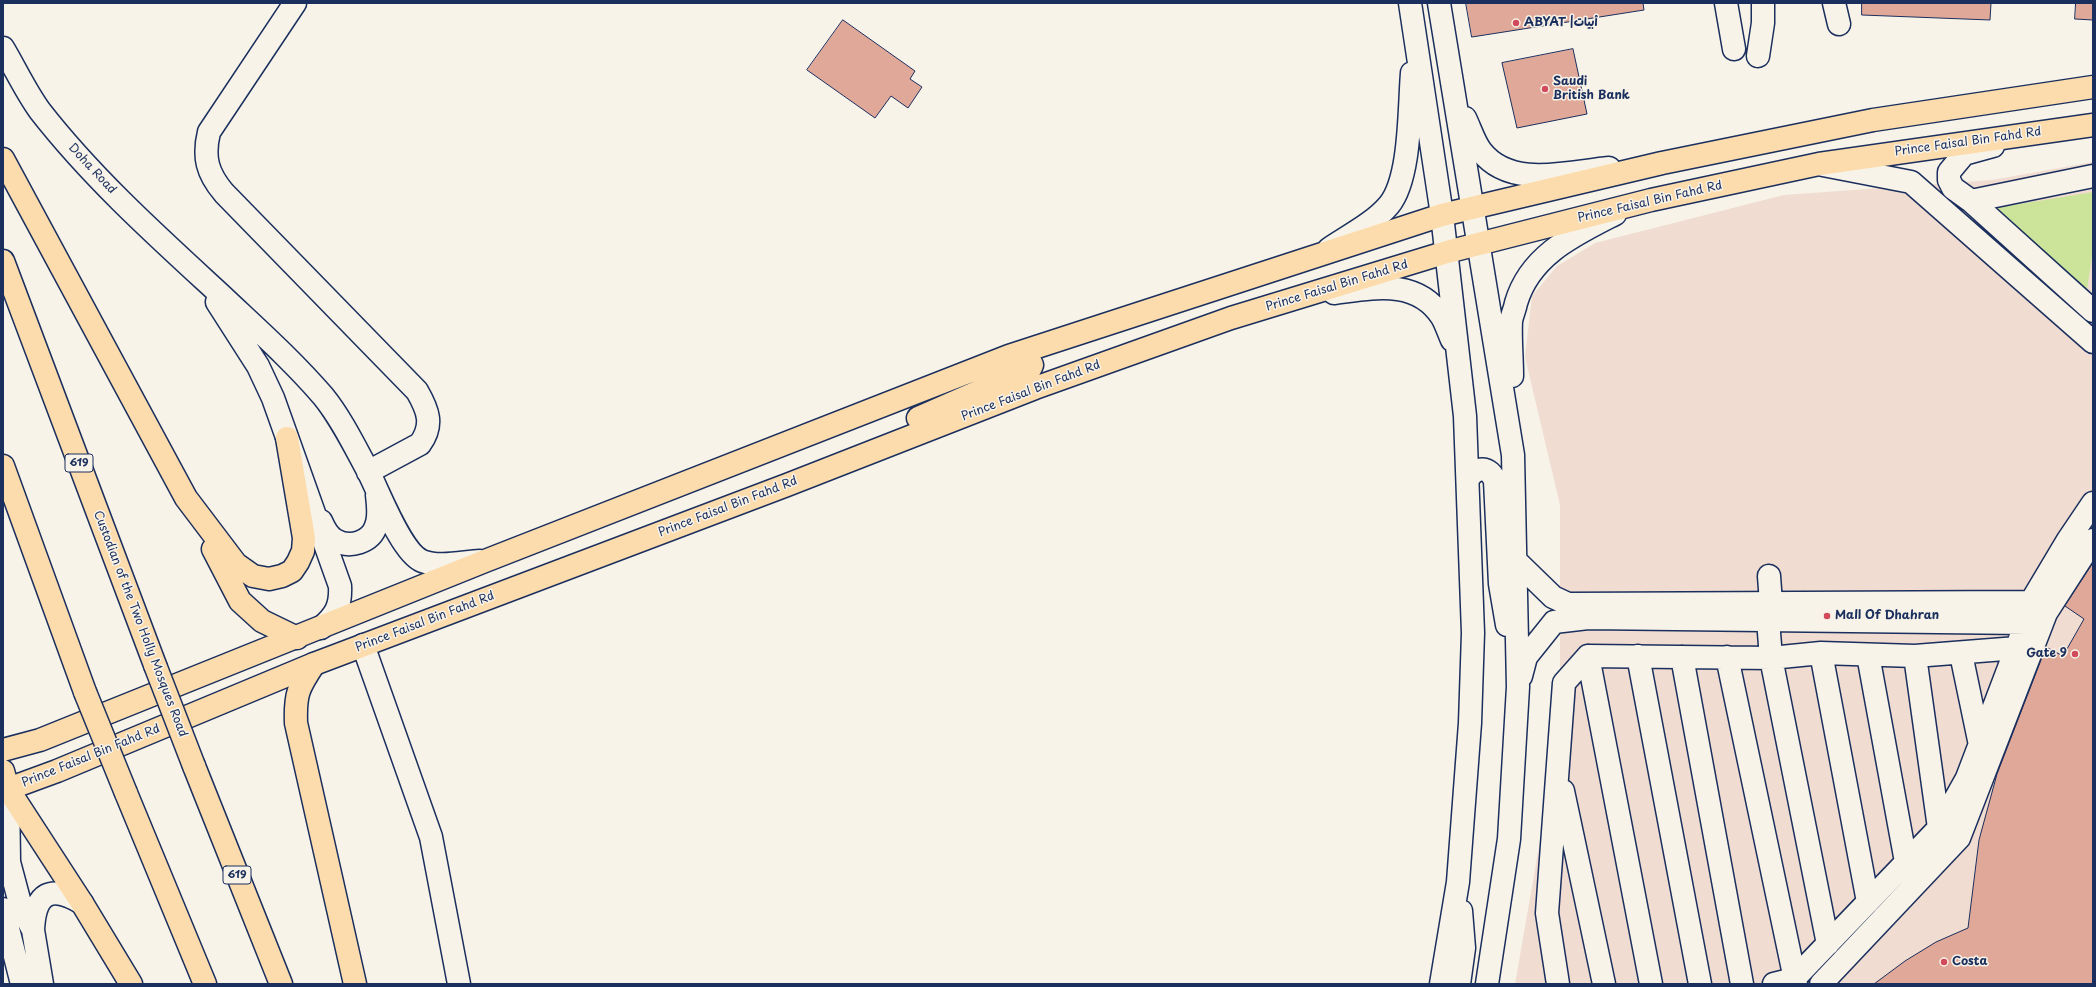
<!DOCTYPE html>
<html>
<head>
<meta charset="utf-8">
<style>
  body { margin:0 }
  #map { position:relative; width:2096px; height:987px; overflow:hidden; background:#f7f3e8; font-family:"Playpen Sans",sans-serif }
  canvas { display:block }
  .frame { position:absolute; inset:0; border:4px solid #1b2f5e; pointer-events:none }
</style>
</head>
<body>
<div id="map">
<canvas width="2096" height="987"></canvas>
<div class="frame"></div>
</div>
<script>
const ctx = document.querySelector('canvas').getContext('2d');
ctx.lineJoin = 'round';
function fill(path, color) { ctx.fillStyle = color; ctx.fill(path, 'evenodd'); }
function strokePath(path, color, width, dash) { ctx.strokeStyle = color; ctx.lineWidth = width; ctx.lineCap = dash ? 'butt' : 'round'; ctx.setLineDash(dash || []); ctx.stroke(path); }
function write(font, color, halo, rows, align = 'center') {
  ctx.font = font + ' "Playpen Sans","Playpen Sans Arabic",sans-serif'; ctx.lineWidth = 3; ctx.setLineDash([]); ctx.textBaseline = 'middle'; ctx.strokeStyle = halo; ctx.fillStyle = color; for (const [text, x, y, turn = 0] of rows) {
    ctx.save(); ctx.translate(x, y); ctx.rotate((+turn || 0) * Math.PI / 180); ctx.textAlign = isNaN(turn) ? turn : align; if (halo) ctx.strokeText(text, 0, 0); ctx.fillText(text, 0, 0); ctx.restore();
  }
}
fill(new Path2D(`
  M2093 162V984H1515L1560 726V505L1525 357 1532 296 1557 266 1595 243 1784 195 1992 180Z`), '#f0dcd0');
fill(new Path2D(`
  M2093 192V249L2087 290 1996 208Z`), '#cbe499');
const building = new Path2D(`
  M1466 3H1643L1644 10 1472 37Z
  M1862 3H1991L1990 20 1862 15Z
  M2076 3H2093V20L2075 19Z
  M843 20 915 71 910 79 922 87 908 108 891 96 875 118 807 70Z
  M1573 49 1587 114 1517 128 1502 63Z
  M2093 563V984H1874L1905 961 1936 942 1968 928 1979 840 1997 774 2046 647 2063 656 2084 619 2065 606Z`);
fill(building, '#e0a898');
strokePath(building, '#1b2f5e', 1);
const minor = new Path2D(`
  M295 3 209 132C203 157 207 173 224 193L417 391C428 410 434 425 420 444L368 472
  M1410 3 1442 215 1465 416 1473 633 1470 723 1458 882 1441 984
  M1439 3 1513 455 1518 687 1509 839 1487 984
  M1726 3 1734 49
  M1834 3 1839 24
  M3 48C15 68 26 92 40 111 93 179 159 238 222 296 257 329 292 360 323 396 341 418 355 447 368 471 379 492 401 552 422 561 439 568 462 562 480 561
  M1758 56 1763 23V3
  M1465 118C1470 128 1474 142 1481 151 1510 189 1568 172 1609 168
  M1993 146 1964 154 1949 172V180L1953 188 1971 201 2093 311
  M1823 165 1911 182 2093 342
  M1971 201 2093 176
  M1329 249C1348 236 1374 223 1389 205 1411 178 1409 109 1412 73
  M1334 293C1373 288 1417 278 1442 317 1446 324 1449 333 1452 340
  M217 302 258 366 273 398 340 586C341 606 336 615 321 628
  M1512 376C1512 358 1510 338 1511 321 1512 315 1515 309 1516 303 1530 255 1574 235 1615 214
  M1468 479C1476 466 1490 466 1495 481L1500 584 1507 625
  M321 521C324 528 328 536 335 540 350 549 371 542 376 526 380 516 378 505 377 495
  M1517 562 1553 597 1568 604 2031 602 2068 540 2093 503
  M363 645 431 837 459 984
  M1821 653 1868 902
  M1961 654 1980 745
  M1868 655 1906 862
  M1588 656 1651 984
  M1638 656 1700 984
  M1915 656 1939 828 1943 829
  M1682 657 1742 984
  M1727 657 1796 984
  M1521 676 1526 657 1554 622 1588 618 2026 623 2046 613 2093 540
  M3 789H8L9 862 21 907 33 930 42 984
  M1563 791 1604 984
  M3 909 22 984
  M33 930C35 893 50 884 82 903
  M1828 944 1771 658 1821 653 1915 656 2017 648
  M1459 984 1464 948 1461 911
  M1558 984 1547 913 1564 683 1588 656 1771 658 1768 620 1771 603 1769 576
  M1774 984 1794 979 1939 828 1967 778 2026 623 2031 602 2046 613 1959 838 1821 984`);
const major = new Path2D(`
  M918 418 1030 369 1032 365 1029 359 1009 356
  M3 750 40 740 485 561 1009 356 1442 215 1662 163 1873 120 2093 87
  M3 771 8 789 57 771 314 664 787 485 1035 388 1231 318 1447 252 1651 200 1819 164 2093 125`);
const highway = new Path2D(`
  M3 159 186 498 236 564 253 576 269 579 282 576 292 571 298 562 303 551 304 538 287 438
  M3 261 155 665
  M3 466 85 692
  M213 549 240 601 262 621 297 638
  M314 664C298 688 295 694 296 723L355 984
  M194 766 281 984
  M8 789 82 903 131 984
  M126 793 205 984`);
strokePath(minor, '#1b2f5e', 25);
strokePath(major, '#1b2f5e', 25);
strokePath(highway, '#1b2f5e', 25);
strokePath(minor, '#f7f3e8', 22);
strokePath(major, '#fcdcac', 22);
strokePath(highway, '#fcdcac', 22);
const highwayBridge = new Path2D(`
  M155 665 194 766
  M85 692 126 793`);
strokePath(highwayBridge, '#1b2f5e', 25, []);
strokePath(highwayBridge, '#fcdcac', 22);
for (const [x, y, r, color] of [
  [1516,23,4,"#d1495b"],
  [1545,89,4,"#d1495b"],
  [1827,616,4,"#d1495b"],
  [2075,654,4,"#d1495b"],
  [1944,962,4,"#d1495b"]
]) { const dot = new Path2D(); dot.arc(x, y, r, 0, 2 * Math.PI); ctx.fillStyle = color; ctx.fill(dot); strokePath(dot, '#f7f3e8', 1.5); }
for (const [x, y, w] of [
  [79,463,28],
  [237,875,28]
]) { const box = new Path2D(); box.roundRect(x - w / 2, y - 9, w, 18, 3); ctx.fillStyle = '#f7f3e8'; ctx.fill(box); strokePath(box, '#1b2f5e', 1); }
write('bold 11px', '#1b2f5e', null, [
  ["619",79,463],
  ["619",237,875]
]);
write('bold 12px', '#1b2f5e', '#f7f3e8', [
  ["ABYAT |أبيات",1524,23],
  ["Saudi",1553,82],
  ["British Bank",1553,96],
  ["Mall Of Dhahran",1835,616],
  ["Gate 9",2067,654,"right"],
  ["Costa",1952,962]
], 'left');
write('12px', '#1b2f5e', '#f7f3e8', [
  ["Prince Faisal Bin Fahd Rd",1968,142,-8],
  ["Doha Road",92,169,47],
  ["Prince Faisal Bin Fahd Rd",1650,202,-13],
  ["Prince Faisal Bin Fahd Rd",1337,286,-17],
  ["Prince Faisal Bin Fahd Rd",1031,391,-21],
  ["Prince Faisal Bin Fahd Rd",728,507,-21],
  ["Prince Faisal Bin Fahd Rd",425,622,-21],
  ["Custodian of the Two Holly Mosques Road",140,624,69],
  ["Prince Faisal Bin Fahd Rd",91,756,-22]
]);
</script>
</body>
</html>
